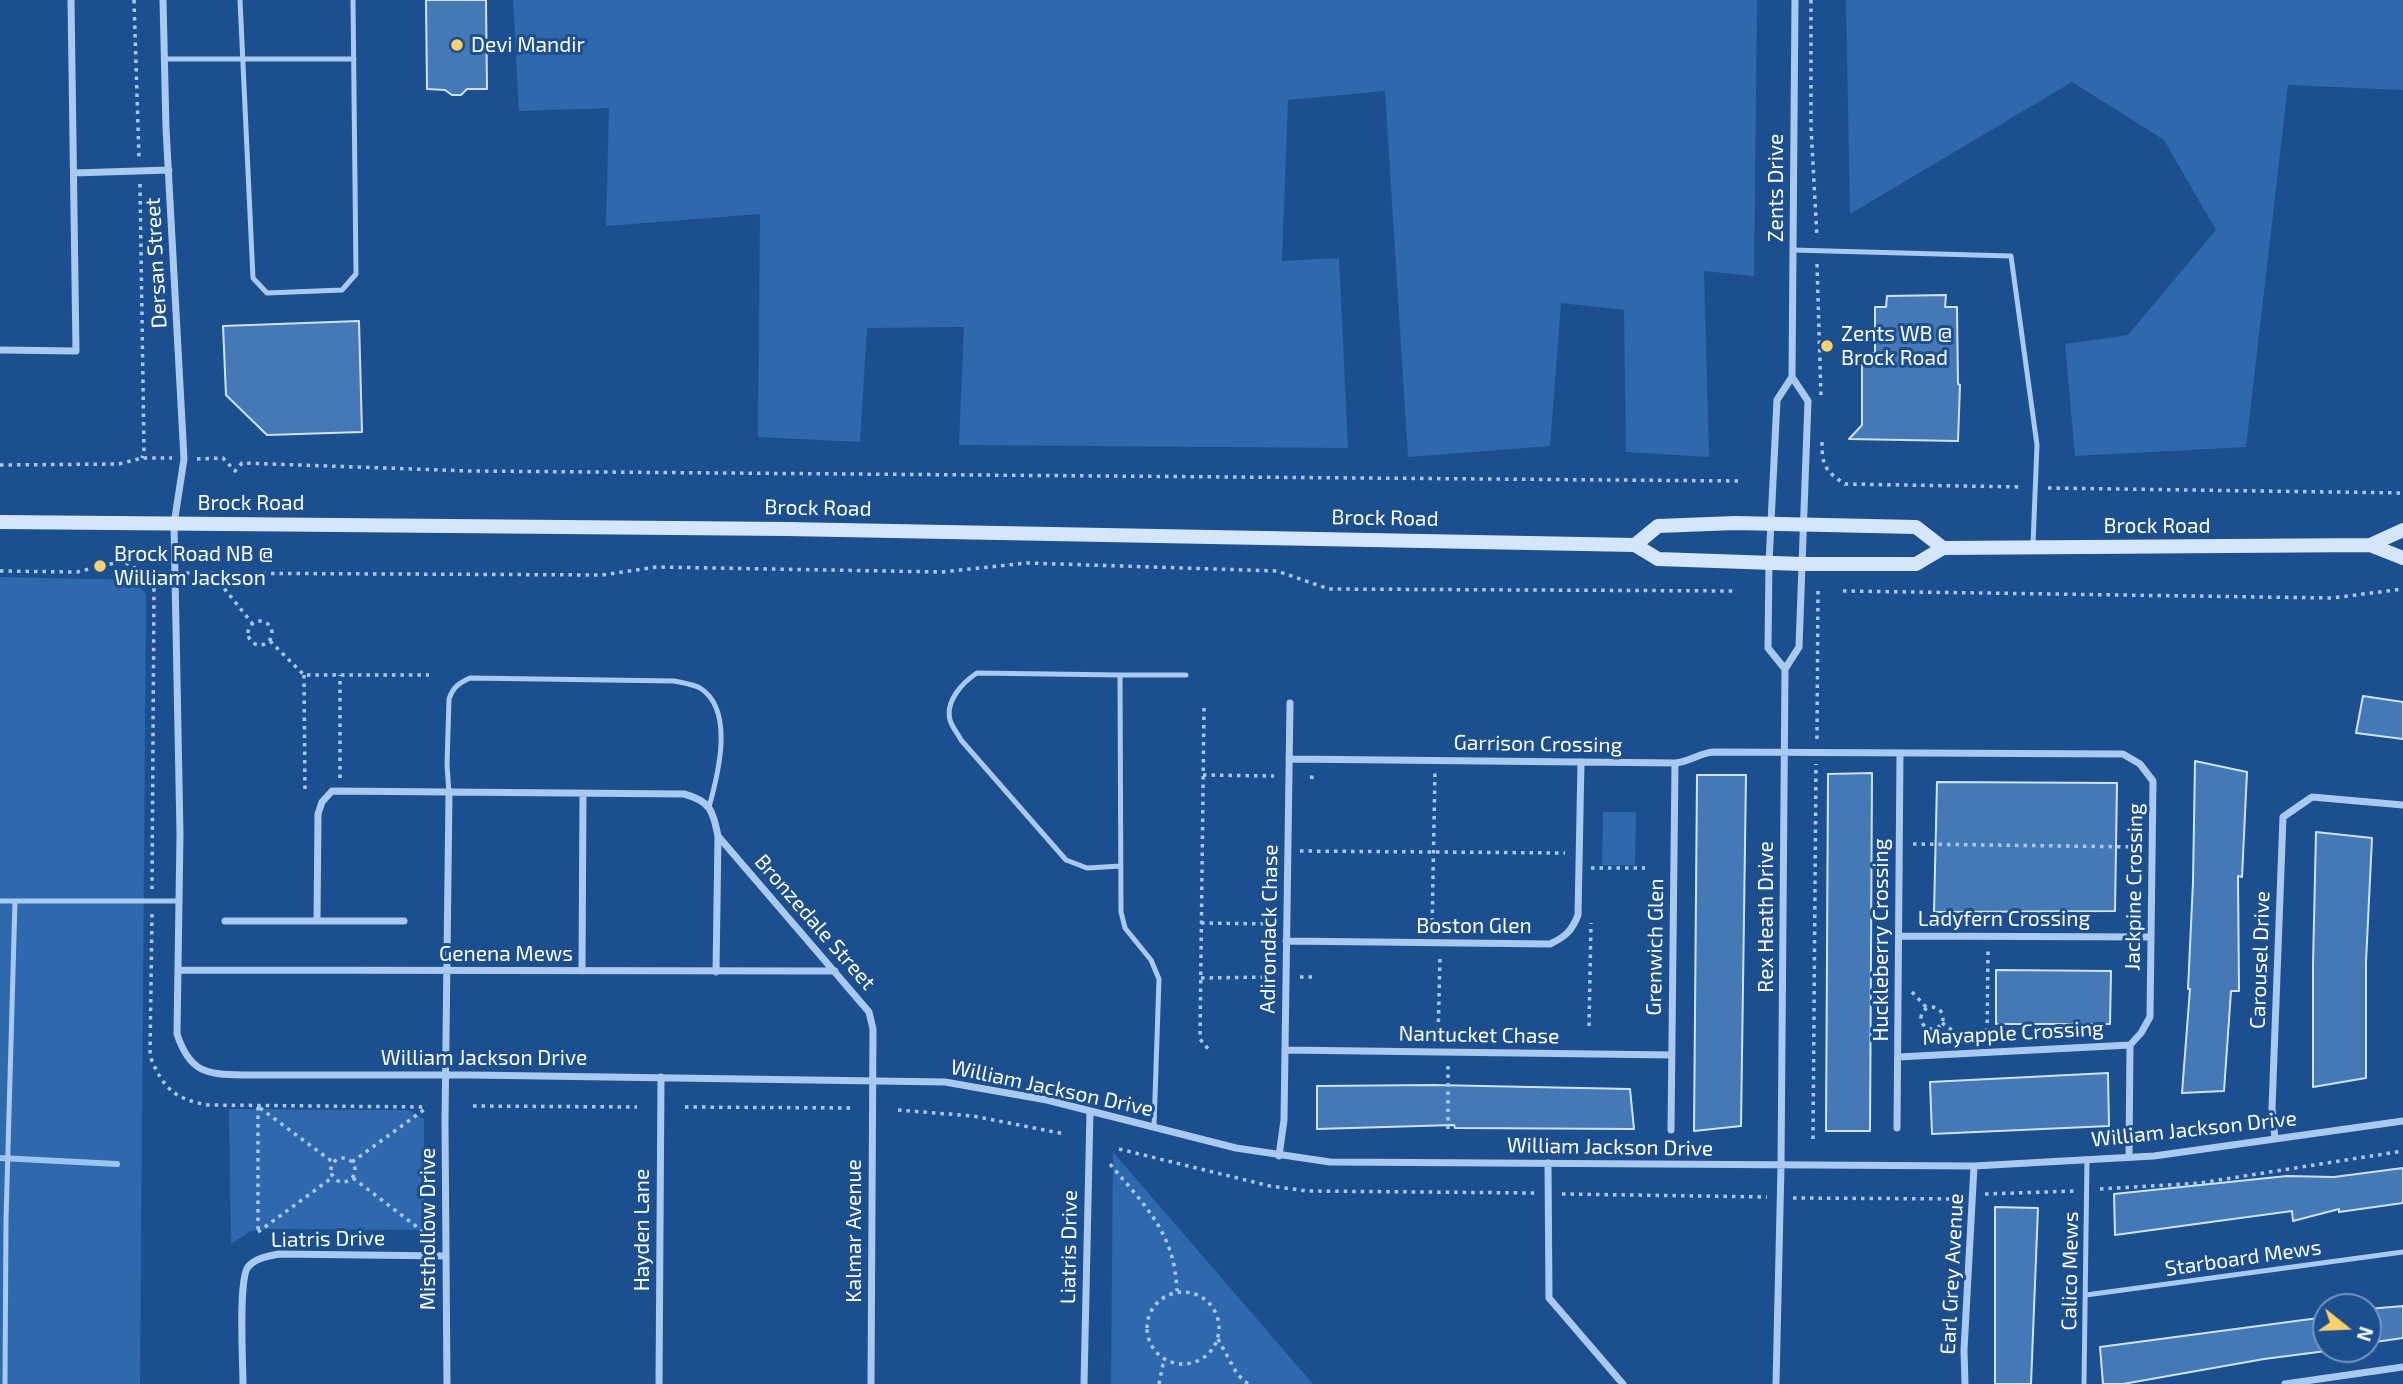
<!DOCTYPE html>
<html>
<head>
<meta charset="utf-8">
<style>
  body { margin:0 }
  #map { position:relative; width:2403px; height:1384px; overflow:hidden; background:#1b4f8f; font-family:"Exo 2",sans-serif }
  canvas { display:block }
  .north { position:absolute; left:2312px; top:1293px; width:70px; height:70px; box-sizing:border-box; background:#1b4f8f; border:2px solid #7695bc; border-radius:50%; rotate:108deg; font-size:19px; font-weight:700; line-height:28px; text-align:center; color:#fff }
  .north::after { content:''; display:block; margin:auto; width:24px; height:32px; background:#ffd166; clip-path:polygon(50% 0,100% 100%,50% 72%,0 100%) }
</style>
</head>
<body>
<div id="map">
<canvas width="2403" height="1384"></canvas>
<div class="north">N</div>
</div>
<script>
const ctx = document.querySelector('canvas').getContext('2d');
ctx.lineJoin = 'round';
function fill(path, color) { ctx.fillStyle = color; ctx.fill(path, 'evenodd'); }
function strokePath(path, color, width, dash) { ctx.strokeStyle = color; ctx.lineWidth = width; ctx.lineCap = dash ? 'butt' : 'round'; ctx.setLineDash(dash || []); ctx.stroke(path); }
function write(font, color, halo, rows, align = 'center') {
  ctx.font = font + ' "Exo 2",sans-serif'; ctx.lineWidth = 6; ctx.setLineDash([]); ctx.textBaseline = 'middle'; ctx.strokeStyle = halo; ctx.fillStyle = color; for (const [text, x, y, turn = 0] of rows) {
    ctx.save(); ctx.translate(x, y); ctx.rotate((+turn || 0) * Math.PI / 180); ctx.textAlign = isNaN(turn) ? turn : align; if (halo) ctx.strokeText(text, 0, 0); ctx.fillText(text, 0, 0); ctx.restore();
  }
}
fill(new Path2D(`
  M513 0H1757L1754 276 1704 271 1709 457 1626 452 1624 310 1561 303 1550 446 1408 457 1385 91 1288 100 1282 261 1339 258 1348 448 959 445 964 327 867 328 860 442 758 437 760 214 606 226 609 108 519 111Z
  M1846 0H2403V90L2288 85 2246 447 2075 456 2065 344 2128 335 2216 230 2164 140 2072 82 1850 214Z
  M0 577 134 580 146 594 140 1384H0Z
  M1603 812H1636L1635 865H1602Z
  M229 1109 409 1110 424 1119V1230L266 1229 251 1231 231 1244Z
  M1113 1152 1313 1384H1111Z`), '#2e69ad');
strokePath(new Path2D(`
  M0 1158 117 1164`), '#9cc4f0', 6);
const building = new Path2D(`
  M426 0H486L487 89H467L461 95H452L445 90 427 89Z
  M1946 295 1945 307H1957L1958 384 1960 385 1958 441 1849 439 1862 425V355L1875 353V307H1886L1887 296Z
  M359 321 362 432 267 435 226 395 223 326Z
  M2363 696 2403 702V739L2356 733Z
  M2195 761 2247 772 2242 877 2238 876 2239 991H2231L2224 1091 2182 1093 2190 989H2188L2193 882Z
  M1872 773 1870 1131H1826L1828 774Z
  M1697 775H1746L1741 1126 1694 1131Z
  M1937 782 2117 783 2115 911 1934 912Z
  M2316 832 2372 838 2366 962V1078L2313 1087V965Z
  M1996 970 2111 971 2110 1024H1996Z
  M2108 1073 2109 1126 1932 1134 1930 1082Z
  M1434 1085 1630 1089 1634 1129 1455 1128 1454 1125 1317 1129V1086Z
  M2403 1168V1203L2339 1212V1209L2293 1221 2292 1211 2115 1235 2114 1194 2287 1176 2334 1177Z
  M1995 1207 2038 1208 2031 1384H1995Z
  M2403 1306V1338L2368 1343V1309Z
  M2326 1317V1351L2264 1359 2123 1384H2103L2100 1347Z`);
fill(building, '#4478b7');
strokePath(building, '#cfe3fa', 2);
strokePath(new Path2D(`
  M134 0 139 158
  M1811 0V127L1817 238
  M140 184 144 451 142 458
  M1817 264 1821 396
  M1822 442C1822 466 1825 471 1845 484L2023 487
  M197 459 223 458 235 471 242 463 470 471 1742 481
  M0 465 119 464 142 458H172
  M2048 488 2403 493
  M0 571 77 572 123 561 145 574 161 573
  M186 573 602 575 657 567 942 572 1027 563 1277 571 1329 589 1735 591
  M145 574 154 588 152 889
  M219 582 252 623
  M1843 591 2332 598 2403 589
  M248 633a12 12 0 1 1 24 0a12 12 0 1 1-24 0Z
  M270 641 304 675H429
  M304 675 305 791
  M1204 708 1200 1039 1209 1050
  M1817 739 1818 591
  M1203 775 1274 776
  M1310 777 1318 778
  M340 778V675
  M1913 844 2140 847
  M1300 851 1565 853
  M1591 868H1645
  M152 914 150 1056C163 1088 174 1099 208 1105L427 1107
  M1201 923 1273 924
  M1432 930 1435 771
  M1300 977H1315
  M1201 978 1272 977
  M1912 992 1927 1008
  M1921 1018a11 11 0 1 1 22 0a11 11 0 1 1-22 0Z
  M1942 1023 1966 1040
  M1589 1026 1591 923
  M1438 1039 1440 956
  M1987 1040 1988 949
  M1926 1042 1927 1028
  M1448 1066V1134
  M473 1106 637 1107
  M258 1107V1232
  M685 1107 851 1108
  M260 1108 334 1163
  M898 1110 973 1116 1065 1134
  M1813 1139 1816 764
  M1119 1149 1270 1186 1307 1191 1536 1193
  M331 1170a12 12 0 1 1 24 0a12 12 0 1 1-24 0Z
  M352 1162 425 1109
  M1110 1164C1145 1206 1175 1233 1177 1291
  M353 1178 425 1233
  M2100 1189 2200 1183 2403 1151
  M1562 1194 1767 1197
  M1985 1194 2075 1191
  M1793 1198 1960 1199
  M258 1232 333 1177
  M1147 1328a36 36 0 1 1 72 0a36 36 0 1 1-72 0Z
  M1218 1339 1237 1374 1248 1384
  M1159 1384 1164 1359`), '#a9c9ee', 3.5, [3.5, 5]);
strokePath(new Path2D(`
  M240 0 253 278 267 293 342 290 356 274 353 0
  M165 59H354
  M1793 250 2011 256 2037 445 2033 544
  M1120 675 977 673C963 682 945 701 950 720 952 727 958 734 961 740L1066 860 1087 868 1121 866
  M449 793 447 765 449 699C453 687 459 683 470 678L674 681C683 683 692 684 700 688 735 710 718 775 709 807
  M0 901H179
  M1154 1127 1159 979 1151 960 1125 928 1121 912 1120 675H1186
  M2086 1295 2403 1252
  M5 1384 6 1220 15 901
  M2084 1384 2087 1159`), '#a9c9ee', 5);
strokePath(new Path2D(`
  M163 0 166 128 184 459 174 524 180 834 177 1034C190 1073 206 1074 243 1075H472L945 1082 1047 1100 1236 1148 1330 1162 1974 1166 2154 1156 2403 1121
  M74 173 169 170
  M0 350 76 351 71 0
  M1785 669 1768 648 1769 563 1777 400 1792 377
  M1289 759 1675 763C1689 762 1699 753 1714 752L2123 754 2140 764 2153 781 2150 1017 2141 1033 2130 1045 2129 1157
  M718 836 869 1012 873 1029 871 1384
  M225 921H404
  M317 921 318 814 322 802 332 791 684 794C710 801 713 810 718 836L716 972
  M1899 936 2151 937
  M1286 941 1550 944C1565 937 1572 931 1578 915L1581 762
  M178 970 835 971
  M582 971 583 794
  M1285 1050 1672 1055
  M1898 1057 2130 1045
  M1897 1128 1900 753
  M1671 1130 1675 763
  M2275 1139 2272 1108 2283 817 2312 797 2403 805
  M1279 1156 1284 1120 1290 703
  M1548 1163 1549 1298 1623 1384
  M243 1384C243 1364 238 1279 248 1267 255 1258 269 1256 279 1254L446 1256
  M447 1384 445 1121 449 793
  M659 1384 661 1077
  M1084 1384 1090 1111
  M1776 1384 1781 1166 1785 669 1799 647 1808 401 1792 377 1795 0
  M1965 1384 1964 1350 1974 1166
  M2285 1384 2403 1367`), '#a9c9ee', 7);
strokePath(new Path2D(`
  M0 522 787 529 1635 545 1658 559 1802 564H1916L1943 548 2370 545 2403 558
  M1635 545 1658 526 1735 523 1916 527 1943 548
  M2370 545 2403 530`), '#d6e6fa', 14);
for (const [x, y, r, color] of [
  [457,45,7,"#ffd166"],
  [1827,346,7,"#ffd166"],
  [100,566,7,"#ffd166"]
]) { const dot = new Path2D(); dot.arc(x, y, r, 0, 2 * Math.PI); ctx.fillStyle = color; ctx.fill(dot); strokePath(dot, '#1b4f8f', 2.5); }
write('21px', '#fff', '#1b4f8f', [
  ["Devi Mandir",471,45],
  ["Zents WB @",1841,334],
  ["Brock Road",1841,358],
  ["Brock Road NB @",114,554],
  ["William Jackson",114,578]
], 'left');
write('21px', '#fff', '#1b4f8f', [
  ["Zents Drive",1776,188,-90],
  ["Dersan Street",156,263,-93],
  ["Brock Road",251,503],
  ["Brock Road",818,508,1],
  ["Brock Road",1385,518,1],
  ["Brock Road",2157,526],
  ["Garrison Crossing",1538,744,1],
  ["Jackpine Crossing",2134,887,-89],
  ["Rex Heath Drive",1766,917,-90],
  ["Ladyfern Crossing",2004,919],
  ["Bronzedale Street",815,922,49],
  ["Boston Glen",1474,926],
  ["Adirondack Chase",1269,929,-89],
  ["Huckleberry Crossing",1881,940,-90],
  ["Grenwich Glen",1655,947,-89],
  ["Genena Mews",506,954],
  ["Carousel Drive",2260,960,-88],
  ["Mayapple Crossing",2013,1033,-3],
  ["Nantucket Chase",1479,1035,1],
  ["William Jackson Drive",484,1058],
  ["William Jackson Drive",1052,1088,12],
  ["William Jackson Drive",2194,1129,-6],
  ["William Jackson Drive",1610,1147,1],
  ["Misthollow Drive",428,1229,-90],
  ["Hayden Lane",642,1230,-90],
  ["Kalmar Avenue",854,1231,-90],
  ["Liatris Drive",328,1239,-1],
  ["Liatris Drive",1069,1247,-89],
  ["Starboard Mews",2243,1258,-8],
  ["Calico Mews",2070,1271,-89],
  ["Earl Grey Avenue",1952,1274,-87]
]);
</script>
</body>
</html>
